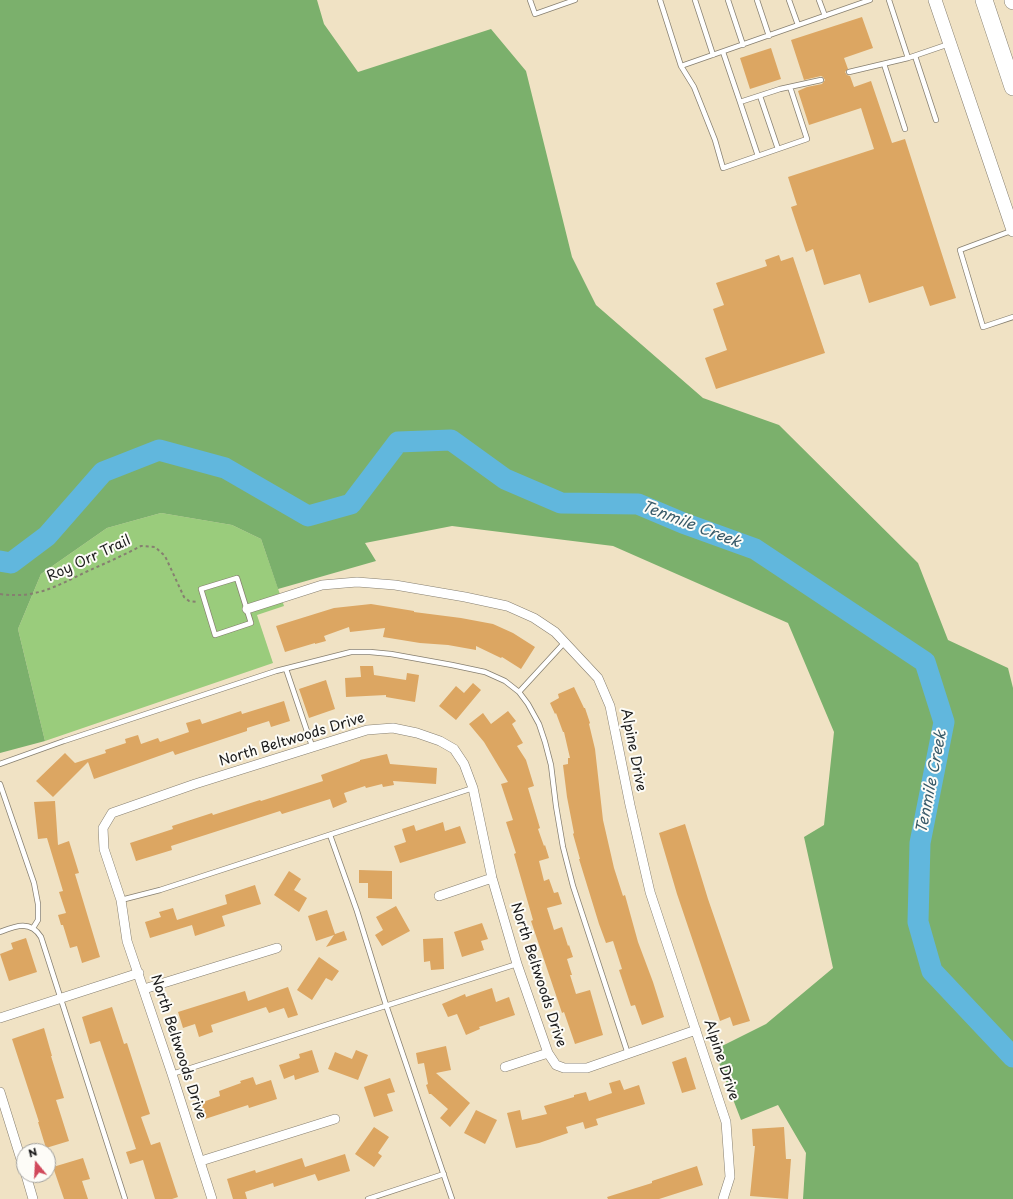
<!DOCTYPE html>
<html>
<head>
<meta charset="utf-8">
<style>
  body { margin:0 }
  #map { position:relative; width:1013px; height:1199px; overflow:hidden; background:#f0e2c4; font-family:"Playpen Sans",sans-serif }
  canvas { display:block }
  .north { position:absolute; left:16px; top:1143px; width:40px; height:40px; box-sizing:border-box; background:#fdfcf7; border:1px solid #a3a29f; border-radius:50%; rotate:342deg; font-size:11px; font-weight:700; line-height:16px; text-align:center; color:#1c1c1c }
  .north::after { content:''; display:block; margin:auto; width:14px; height:18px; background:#d1495b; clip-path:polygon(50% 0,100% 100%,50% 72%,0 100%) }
</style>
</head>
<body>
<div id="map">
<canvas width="1013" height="1199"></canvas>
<div class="north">N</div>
</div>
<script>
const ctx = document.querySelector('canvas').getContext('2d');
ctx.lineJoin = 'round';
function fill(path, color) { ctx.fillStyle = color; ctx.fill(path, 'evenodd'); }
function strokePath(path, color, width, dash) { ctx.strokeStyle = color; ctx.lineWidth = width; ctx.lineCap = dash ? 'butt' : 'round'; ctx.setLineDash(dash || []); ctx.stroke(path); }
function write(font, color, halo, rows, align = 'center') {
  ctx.font = font + ' "Playpen Sans",sans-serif'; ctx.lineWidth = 4; ctx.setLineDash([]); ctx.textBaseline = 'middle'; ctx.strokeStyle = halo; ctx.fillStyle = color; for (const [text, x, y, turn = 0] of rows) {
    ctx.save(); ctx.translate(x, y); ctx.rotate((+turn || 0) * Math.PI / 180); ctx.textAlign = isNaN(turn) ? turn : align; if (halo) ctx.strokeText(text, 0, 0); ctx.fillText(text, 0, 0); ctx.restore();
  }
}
fill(new Path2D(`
  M161 513 232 525 261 539 284 606 257 615 273 663 45 741 18 629 41 574 107 528Z`), '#9acc7c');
fill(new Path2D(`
  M0 0H317L324 24 358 72 491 29 526 71 572 257 596 305 703 398 779 425 918 563 948 640 1008 668 1013 688V1199H803L806 1153 778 1105 741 1120 714 1050 766 1024 833 968 804 837 824 825 834 732 788 623 613 546 452 526 365 543 376 561 278 589 261 539 232 525 161 513 107 528 41 574 18 629 45 741 0 753Z`), '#7bb06c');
strokePath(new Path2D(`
  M0 561 11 563 47 536 103 472 159 450 225 468 308 516 351 504 398 442 451 440 505 479 561 503 638 504 683 523 755 549 925 662 944 722 920 843 918 922 932 971 1013 1057`), '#61b7dd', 21);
fill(new Path2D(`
  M862 17 873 48 844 58 848 69 845 72 847 75 850 76 854 87 871 81 892 143 905 139 956 298 930 306 923 286 869 303 860 274 824 285 813 249 806 252 791 207 797 205 788 177 874 149 861 108 809 125 798 91 807 87 822 84 825 80 823 77 821 76 804 80 791 40Z
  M771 48 781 79 750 89 740 58Z
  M779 255 781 261 793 257 825 353 716 389 705 358 727 350 713 309 724 305 716 283 767 266 765 260Z
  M371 604 414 611V612L461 618 493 624 513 633 535 647 521 669 502 657 501 658 476 646V650L448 645 420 643 383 637 385 628 350 632 349 627 324 636 326 641 315 644V643L285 652 276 626 334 608Z
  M360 666H373L374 675 406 680 407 673 419 675 415 702 386 697V695L346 697 345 678 361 677Z
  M326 680 335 709 309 718 299 689Z
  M473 683 481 690 456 720 439 706 456 686 464 693Z
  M574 687 584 708H585L590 723 589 724 595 749 603 820 614 868 623 896 625 895 638 942 653 982 664 1017 642 1025 635 1005 631 1006 619 970 622 969 613 941 606 943 599 924 579 859H580L573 834 574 833 567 797 563 765 568 764V758H570L564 732H563L556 713 555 714 550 703 559 698 558 694Z
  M284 701 290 721 271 727 269 721 247 728V731L175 755 173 751 94 779 88 762 53 797 36 781 65 753 75 763 106 753 105 750 126 743 125 739 138 735 141 744 158 738 160 742 189 732 186 723 200 719 202 724 241 711 242 714Z
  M508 711 516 721 512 724 523 743 517 746 526 760 534 786 528 788 540 828 538 829 544 846 545 845 549 858 539 861 544 881 549 879 554 893 558 892 562 904 547 908 554 930 562 927 568 946 569 945 573 957 567 959 572 975H570L576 994 590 990 603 1035 575 1044 564 1012 562 1013 531 921 533 920 514 854 516 853 506 822 513 820 501 784 508 782 484 742 469 724 483 713 491 724Z
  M387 754 390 764 437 768 436 784 393 781 394 785 383 787 382 784 366 788 365 786 344 793 347 802 333 808 330 799 282 814 280 811 171 846 172 850 136 861 130 843 173 829 172 826 212 813 213 815 260 800 261 801 323 781 321 775 360 761V760Z
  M55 801 58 845 69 841 79 873 75 874 100 957 82 963 77 946 70 948 63 925H61L58 915 66 913 59 892 63 891 47 838 38 839 34 802Z
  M443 822 445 831 460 826 466 843 400 863 394 846 406 842 402 829 414 825 416 831Z
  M685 824 708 899 750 1021 733 1026 730 1017 720 1021 677 894 659 833Z
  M359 870 392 871V899L368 898V883H359Z
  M289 871 301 879 294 890 307 898 299 912 274 895Z
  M255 885 261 904 222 916 225 926 195 936 192 925 150 938 145 922 161 917 159 912 173 908 177 920 227 904 225 895Z
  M396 906 410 931 382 946 375 935 383 930 376 917Z
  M327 910 335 934 344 931 347 940 326 947 334 935 316 941 308 916Z
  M482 923 488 939 481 941 484 950 462 957 454 932Z
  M26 938 37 972 9 981 0 954 13 949 11 943Z
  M443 938 444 969 431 970 430 961 424 962 423 939Z
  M319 957 339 971 332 981 326 978 312 1000 297 990Z
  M288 987 298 1015 288 1018 284 1008 269 1013 266 1007 211 1025 213 1032 199 1037 195 1024 183 1028 178 1012 245 991 248 1001Z
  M492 988 496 1002 509 997 515 1015 479 1027 480 1029 466 1035 457 1014 448 1017 442 1004 465 994 466 997Z
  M112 1007 124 1044 127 1043 150 1114 141 1117 151 1145 160 1142 178 1197 172 1199H155L143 1160 130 1164 126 1152 136 1149 100 1041 90 1044 82 1017Z
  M44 1028 52 1056H51L64 1098 56 1100 69 1141 46 1148 38 1122H39L12 1039Z
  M446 1046 451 1070 436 1073 470 1103 450 1127 440 1118 448 1109 431 1094H429L426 1085 428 1084 424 1063 418 1064 416 1053Z
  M312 1050 319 1072 295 1080 294 1075 284 1079 279 1065 300 1058 299 1054Z
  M356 1050 368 1055 358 1080 328 1069 335 1052 352 1059Z
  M686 1057 696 1089 682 1093 672 1062Z
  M253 1077 256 1085 271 1080 277 1099 249 1108 248 1105 205 1119 200 1103 220 1096 219 1091 241 1083 240 1081Z
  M390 1078 395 1092 387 1094 393 1111 374 1117 364 1087Z
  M620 1080 624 1090 639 1085 645 1104 596 1119 598 1125 585 1129 583 1122 566 1127 568 1133 539 1143 516 1148 507 1113 520 1110 522 1120 547 1114 544 1106 574 1097V1095L586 1092 589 1101 612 1093 609 1083Z
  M476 1110 497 1120 485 1144 464 1133Z
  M374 1127 389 1137 378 1153 382 1156 374 1167 355 1154Z
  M784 1127 786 1159H791L788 1199 750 1196 755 1146H753L752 1129Z
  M345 1154 350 1171 318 1181 315 1174 274 1187 273 1183 245 1192 247 1199H233L227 1179 255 1170 256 1173 302 1158 305 1167Z
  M83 1158 90 1179 82 1181 88 1199H64L53 1167Z
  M697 1166 703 1185 659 1199H608L607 1197 652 1183V1181Z`), '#dca662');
const service = new Path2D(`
  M530 0 535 14 575 0
  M660 0 681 66 870 0
  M695 0 713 55
  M728 0 743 45
  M757 0 769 36
  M789 0 798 25
  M819 0 825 16
  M889 0 908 58 949 44
  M723 52 740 102 780 89 821 80
  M915 56 936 120
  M884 64 905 129
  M681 66 694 87 715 140 723 168 807 139 790 87
  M849 72 908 58
  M760 96 778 149
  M740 102 758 156
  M1011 231 960 250 983 327 1013 317
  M237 578 251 623 215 635 201 589Z
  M286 669 312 746
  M519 692 565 642
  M0 764 64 741 276 671 351 652H370L391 654 452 665 485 672 505 681 519 692 528 704 539 724 545 742 551 765 556 806 563 847 573 886 628 1054
  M0 784 34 883 38 904V920L33 928
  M330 835 357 911 386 1005 452 1199
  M121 900 160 890 473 788
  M0 932C16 926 30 920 41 937L125 1199
  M172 1074 517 964
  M368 1199 444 1174`);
const minor = new Path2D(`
  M247 609 322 585 357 582 395 585 465 597 507 606 534 618 555 632 598 678 610 706 630 805 650 892 726 1122 730 1177 723 1199
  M439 896 492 878
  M144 989 277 948
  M0 1018 139 973
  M505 1067 548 1053
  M0 1092 24 1169
  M201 1161 335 1119
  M26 1175 33 1199
  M212 1199 172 1074 127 941 121 900 104 849 103 828 112 813 195 784 367 730 393 728 417 733 440 741 454 749 464 764 473 788 492 878 517 964 548 1053 556 1065 564 1068H587L696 1030`);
const secondary = new Path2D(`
  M935 0 1013 230`);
const motorway = new Path2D(`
  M984 0 1013 87
  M1013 0V1`);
strokePath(service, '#867f70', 6);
strokePath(minor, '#867f70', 10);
strokePath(secondary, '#867f70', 14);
strokePath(motorway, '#867f70', 18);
strokePath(new Path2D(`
  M0 594C37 599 56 586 88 571 106 563 124 555 141 546L155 547 165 556 184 597 189 601 197 602`), '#867f70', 2, [3, 3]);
strokePath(service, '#fff', 4.5);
strokePath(minor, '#fff', 9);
strokePath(secondary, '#fff', 13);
strokePath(motorway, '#fff', 17);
write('14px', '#1c1c1c', '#fdfcf7', [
  ["Roy Orr Trail",89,559,-25],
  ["North Beltwoods Drive",292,740,-17],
  ["Alpine Drive",633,750,79],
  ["North Beltwoods Drive",538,975,72],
  ["North Beltwoods Drive",178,1047,72],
  ["Alpine Drive",721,1060,72]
]);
write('italic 15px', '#385a69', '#fdfcf7', [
  ["Tenmile Creek",691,525,21],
  ["Tenmile Creek",932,782,-79]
]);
</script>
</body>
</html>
